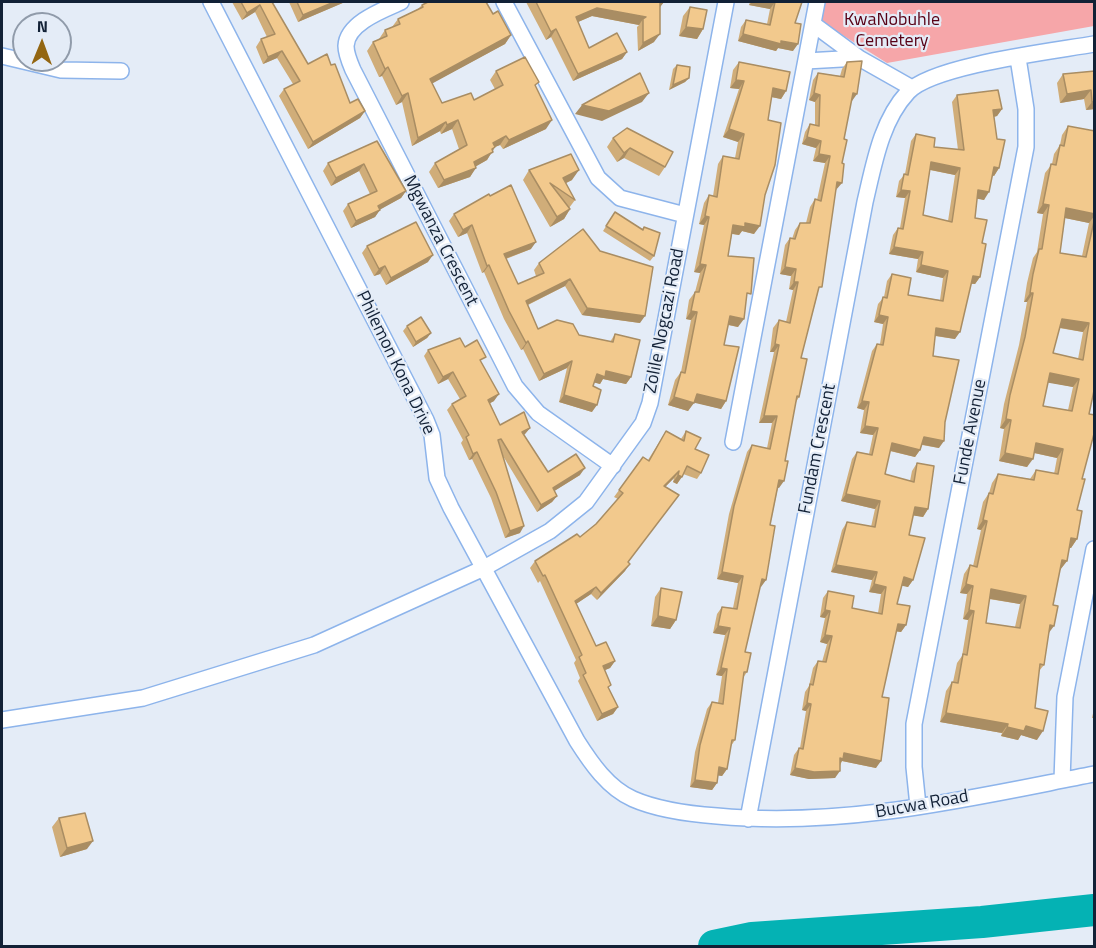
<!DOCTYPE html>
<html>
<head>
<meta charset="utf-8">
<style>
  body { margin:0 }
  #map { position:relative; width:1096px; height:948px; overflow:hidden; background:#e4ecf7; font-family:"Titillium Web",sans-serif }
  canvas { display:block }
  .frame { position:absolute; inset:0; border:3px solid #122136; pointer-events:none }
  .north { position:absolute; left:12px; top:12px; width:60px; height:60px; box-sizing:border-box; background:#e4ecf7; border:2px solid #909baa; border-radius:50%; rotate:1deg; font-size:16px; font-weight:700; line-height:24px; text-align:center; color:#122136 }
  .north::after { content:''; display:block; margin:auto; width:21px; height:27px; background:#936612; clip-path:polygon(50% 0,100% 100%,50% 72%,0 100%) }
</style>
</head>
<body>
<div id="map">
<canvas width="1096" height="948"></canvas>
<div class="frame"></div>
<div class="north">N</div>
</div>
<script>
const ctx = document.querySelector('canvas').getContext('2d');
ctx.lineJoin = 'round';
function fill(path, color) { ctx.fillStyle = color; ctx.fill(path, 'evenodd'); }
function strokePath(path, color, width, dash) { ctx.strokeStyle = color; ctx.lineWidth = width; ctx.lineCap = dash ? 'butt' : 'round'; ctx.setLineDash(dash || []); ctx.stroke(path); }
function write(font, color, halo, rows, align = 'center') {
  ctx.font = font + ' "Titillium Web",sans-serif'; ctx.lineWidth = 4.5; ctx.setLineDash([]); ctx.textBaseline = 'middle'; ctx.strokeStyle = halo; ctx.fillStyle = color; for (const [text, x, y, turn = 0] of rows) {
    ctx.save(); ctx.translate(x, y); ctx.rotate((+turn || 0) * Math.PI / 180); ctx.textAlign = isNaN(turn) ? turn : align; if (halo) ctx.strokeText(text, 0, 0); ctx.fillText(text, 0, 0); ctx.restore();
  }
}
fill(new Path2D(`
  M824 2H1094V26L887 63 820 21Z`), '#f6a6a9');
strokePath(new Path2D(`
  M714 946 752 938 982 922 1094 910`), '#04b2b4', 32);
const minor = new Path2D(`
  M211 2 426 420 432 435 437 478 451 508 577 741C591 763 608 788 633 799 658 810 690 814 717 816 845 828 970 798 1094 774
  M401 2C383 10 347 23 346 46 346 54 350 63 353 70L515 386 538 413 613 466
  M504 2 598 178 620 198 685 215
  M813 24 859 58 912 88
  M2 56 61 70 121 71
  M806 61 859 58
  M733 442 817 2
  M2 720 143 698 314 645 484 568 550 531 586 502 643 423 650 403 726 2
  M1062 780 1065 697 1094 549
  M918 806 914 767V724L1026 147V109L1018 58
  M748 819 865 202C874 164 881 121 908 92 933 65 1055 51 1094 44`);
strokePath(minor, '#8db4eb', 18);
strokePath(minor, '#fff', 15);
fill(new Path2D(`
  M232 2H272L308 64 331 65 350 103 365 111 360 118 308 149 279 96 284 89 293 84 277 58 263 64 256 47 261 39 267 37 255 12 242 20Z
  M289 2H345L298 22Z
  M526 2H664L660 7 654 42 638 51 637 27 639 25 592 16 578 22 589 48 627 52 622 59 573 81 551 37 546 40Z
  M750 2H802L795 23 793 51 778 48 776 51 738 41 741 27 746 20 767 24 770 9 749 5Z
  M422 5 493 14 511 35 505 44 432 83 442 103 474 100 495 89 490 80 496 71 536 87 546 129 503 149 500 145 495 147 487 160 476 166 470 177 438 188 429 172 435 163 459 149 452 129 441 134 440 131 412 146 402 102 396 105 382 76 379 77 367 51 373 42 379 40V39L385 30 392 27 398 19 418 9Z
  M690 7 703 29 697 39 679 36 683 16Z
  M739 62 786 91 781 99 771 97 768 120 765 195 754 234 742 231 739 235 732 234 728 256 746 301 738 327 728 325 724 345 726 401 721 409 694 402 688 411 668 405 675 380 681 372 691 320 686 319 689 300 695 292 700 273 694 272 704 225 699 224 704 203 709 195 713 196 718 164 723 156 735 158 738 142 723 137 739 89 730 88 733 70Z
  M847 62 852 101H851L844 139 836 190 818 292 801 358 799 397 796 402 770 525 766 580 760 587 745 652 747 672 743 678 735 740 731 746 727 769 722 776 718 775 717 783 712 790 690 787 695 752 707 709 712 702 718 703 722 676 716 675 725 635 713 633 717 614 722 607 733 608 738 583 717 579 729 514 747 452 752 445 767 448 772 423H759L774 352H770L773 328 779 320 786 322 793 290 789 289 791 276 780 274 785 245 790 238 792 239 795 230 800 223H806L810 207 815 199 817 200 825 163 813 161 816 148 802 144 805 132 810 124 815 125V102L809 100 813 80 818 73 840 76 842 69Z
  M677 65 689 78 685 82 669 90 673 69Z
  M1095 71V109L1086 110 1084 99 1060 103 1057 83 1063 74Z
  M957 95 1002 109 997 116 994 117 999 168 994 176 993 175 984 200 977 198 975 218 982 243 980 277 975 284H971L955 339 935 336 933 356 939 448 922 445 920 450 915 457 890 451 885 474 910 481 912 471 917 463 928 509 923 517 913 515 909 535 913 580 908 587 902 585 897 604 906 625 901 632 896 631 882 697 876 768 842 761 835 778 809 779 790 775 794 755 799 748H800L806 711 802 710 805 692 809 686 813 668 818 661 822 662 827 644 820 642 825 618 820 617 823 598 828 591 852 608 878 613 881 594 869 592 872 580 831 572 842 530 847 522 871 527 875 509 841 501 852 459 857 452 869 454 873 435 860 433 864 410 857 408 872 351 877 344H880L883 324 874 322 878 304 884 297 887 281 892 274 908 295 940 300 943 278 916 272 918 259 889 254 893 235 898 228H900L905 198 896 197 899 181 905 174 911 141 916 134 934 147 958 150 952 102ZM930 170 955 175 948 221 923 215Z
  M1068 126 1095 131V386L1089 414 1082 479 1077 510V539L1071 548 1069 547 1067 561 1060 570 1053 605 1044 665 1039 671 1035 708 1037 740 1021 735 1018 740 1001 736 1002 733 940 722 946 691 952 682H953L957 663 962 656 968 620 963 619 967 594 960 593 964 574 970 565 973 566 981 530 977 529 983 502 989 493 992 483 998 474 1030 479 1036 470 1054 474 1057 458 1034 453 1027 467 999 461 1004 429 1000 428 1004 404 1019 345 1027 302H1024L1027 283 1033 258 1037 252 1043 214 1037 213 1045 173 1052 164 1054 154 1060 145 1062 135ZM1065 218 1089 223 1082 256 1060 253ZM1059 328 1083 332 1078 359 1053 353ZM1048 382 1073 387 1068 410 1043 406ZM989 599 1020 604 1015 627 986 623Z
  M613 138 665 167 659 176 624 158 617 162 607 147Z
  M377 141 406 191 401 198 380 209 375 217 351 228 343 211 348 204 370 194 359 171 331 186 323 171 328 163Z
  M529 170 572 180 566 183 575 200 569 208 570 209 564 219 550 227 523 180Z
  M615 212 642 229 644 227 654 256 650 261 603 231Z
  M454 214 531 249 506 259 518 284 536 276 534 270 539 263 583 229 640 323 582 315 565 286 528 305 538 329 579 335 610 342 615 334 631 377 626 384 603 379 600 384 594 382 593 386 592 412 559 402 567 368 539 381 523 349 521 350 504 319 484 272 482 273 467 233 458 237 449 221Z
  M367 246 428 262 386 285 380 274 374 276 362 253Z
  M407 326 431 333 427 338 413 347 403 331Z
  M465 347 482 363 494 401 490 403 500 425 530 428 524 435 548 472 580 475 554 491 557 496 552 502 537 512 503 456 520 533 505 538 491 498 472 459 469 460 461 443 463 440 447 410 452 404 460 399 448 379 438 384 424 356 428 350Z
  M666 431 681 439 686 431 695 449 701 473 697 479 683 474 677 484 673 482 674 478 665 487 628 562 625 571 597 600 591 594 576 604 596 646 615 661 610 668 605 670 609 689 618 707 613 714 597 721 578 681 580 678 574 663 576 660 540 581 538 583 530 568 535 561 580 537 596 524 618 499 614 497 643 457 648 460Z
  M661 588 676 620 670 629 651 626 655 597Z
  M1095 704V718H1092Z
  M59 818 87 849 60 857 52 827Z`), '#d0ad79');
fill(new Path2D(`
  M334 2H345L298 22 303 15Z
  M658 2H664L660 7Z
  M752 2H775L770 9 749 5Z
  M260 5 255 12 242 20 247 13Z
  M597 8 646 17 643 19 639 25 592 16 571 25 576 17Z
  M686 27 703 29 697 39 679 36Z
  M556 29 551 37 546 40 551 32Z
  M660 34 654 42 638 51 643 43Z
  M743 34 781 41 798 44 793 51 778 48 776 51 738 41Z
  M511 35 505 44 424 88 430 79Z
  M282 51 277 58 263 64 268 57Z
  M627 52 622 59 573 81 578 74Z
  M388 67 382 76 379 77 385 69Z
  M689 78 685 82 669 90 673 85Z
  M736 80 744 81 739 89 730 88Z
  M773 88 786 91 781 99 767 96Z
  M1091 90 1084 99 1060 103 1067 94Z
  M408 93 402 102 396 105 402 96Z
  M649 93 642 102 602 121 575 114 582 105Z
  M814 93 820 95 815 102 809 100Z
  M853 93 857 94 852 101 848 100Z
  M1095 101V109L1086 110 1092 102Z
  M1002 109 997 116 988 118 993 110Z
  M365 111 360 118 308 149 313 142Z
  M458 120 452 129 441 134 447 125Z
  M552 120 546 129 503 149 509 140Z
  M446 122 440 131 412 146 418 138Z
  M729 129 744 134 738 142 723 137Z
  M506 136 500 145 495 147 487 160 468 171 474 162 493 143Z
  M807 137 821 141 816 148 802 144Z
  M630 148 624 158 617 162 624 153Z
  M819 154 830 156 825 163 813 161Z
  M931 162 960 168 955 175 926 169Z
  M364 164 359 171 331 186 336 178Z
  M994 167 999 168 994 176 989 174Z
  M476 168 470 177 438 188 444 180Z
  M579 170 572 180 556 188 563 178Z
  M837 182 842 183 836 190Z
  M901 190 910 191 905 198 896 197Z
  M978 190 989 192 984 200 973 198Z
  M406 191 401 198 374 213 380 210 375 217 351 228 356 221 378 206Z
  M1043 204 1049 205 1043 214 1037 213Z
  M1066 208 1095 214V215L1089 223 1060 217Z
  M570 209 564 219 550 227 557 217Z
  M705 216 709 217 704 225 699 224Z
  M745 223 760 226 754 234 742 231 739 235 728 233 733 225Z
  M472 225 467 233 458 237 463 230Z
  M536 242 531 249 499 261 504 254Z
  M894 247 923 252 918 259 889 254Z
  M433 255 428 262 386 285 391 278Z
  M700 264 706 265 700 273 694 272Z
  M489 265 484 272 482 273 487 266Z
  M921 265 948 271 943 278 916 272Z
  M385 266 380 274 374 276 379 269Z
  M785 267 796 269 791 276 780 274Z
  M973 276 980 277 975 284 968 283Z
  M570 279 565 286 521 308 526 301Z
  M794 282H798L793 290 789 289Z
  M1030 293H1033L1027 302H1024Z
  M587 308 645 316 640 323 582 315Z
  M691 311 697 312 691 320 686 319Z
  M879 315 888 317 883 324 874 322Z
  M730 316 744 319 738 327 725 324Z
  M1062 319 1089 323 1083 332 1056 327Z
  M936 328 960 332 955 339 931 335Z
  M431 333 427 338 413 347 416 342Z
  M528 341 523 349 521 350 526 343Z
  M775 344 779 345 774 352H770Z
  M572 361 567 368 539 381 544 374Z
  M606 371 631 377 626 384 603 379 600 384 592 382 597 374Z
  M453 372 448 379 438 384 443 377Z
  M1050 373 1079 379 1073 387 1044 382Z
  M499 394 494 401 483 407 488 400Z
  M697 394 726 401 721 409 691 402Z
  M564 395 597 405 592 412 559 402Z
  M674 397 694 403 688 411 668 405Z
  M862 401 869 402 864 410 857 408Z
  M764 416H777L772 423H759Z
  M1006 419 1011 420 1004 429 1000 428Z
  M865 426 878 428 873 435 860 433Z
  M530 428 525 434 518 438 522 432Z
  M924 437 944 441 939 448 919 444Z
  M892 443 920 450 915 457 887 450Z
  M1036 443 1063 449 1057 458 1030 452Z
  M477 452 472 459 469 460 473 454Z
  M1005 453 1033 459 1027 467 999 461Z
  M585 468 580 475 548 495 553 488Z
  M679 471 674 478 659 493 664 486Z
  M678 475 682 477 677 484 673 482Z
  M779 480 784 481 779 488 774 487Z
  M846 494 880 501 875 509 841 501Z
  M557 496 552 502 537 512 541 505Z
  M915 507 928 509 923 517 910 515Z
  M983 520 987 521 981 530 977 529Z
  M524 526 520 533 505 538 510 531Z
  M1071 538 1077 539 1071 548 1065 547Z
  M1062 560 1067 561 1060 570 1056 569Z
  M630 564 625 571 597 600 601 593Z
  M836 565 877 572 872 580 831 572Z
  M722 572 743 576 738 583 717 579Z
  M904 577 913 580 908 587 898 585Z
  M762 579 766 580 761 587 757 586Z
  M874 584 886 587 881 594 869 592Z
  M966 584 973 586 967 594 960 593Z
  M596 587 591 594 570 608 575 601Z
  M991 589 1026 596 1020 604 985 598Z
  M825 610 830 611 825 618 820 617Z
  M969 610 974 611 968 620 963 619Z
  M658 616 676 620 670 629 651 626Z
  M898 624 906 625 901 632 893 631Z
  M1050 625 1054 626 1048 634Z
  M718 626 730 628 725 635 713 633Z
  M825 635 832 636 827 644 820 642Z
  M615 661 610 668 598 673 603 666Z
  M721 668 727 669 722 676 716 675Z
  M807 703 811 704 806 711 802 710Z
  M618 707 613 714 597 721 602 714Z
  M946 713 1008 724 1002 733 940 722Z
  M1026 726 1043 731 1037 740 1021 735 1018 740 1001 736 1007 727Z
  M844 753 881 761 876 768 842 761 838 766 835 765Z
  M719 767 727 769 722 776 714 775Z
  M795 768 840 771 835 778 809 779 790 775Z
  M695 780 717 783 712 790 690 787Z
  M93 841 87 849 60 857 67 848Z`), '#a98d63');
const building = new Path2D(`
  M241 2H272L308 64 327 54 331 65 335 64 350 103 358 99 365 111 313 142 284 89 300 81 282 51 268 57 261 39 275 34 260 5 247 13Z
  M297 2H334L303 15Z
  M428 2H486L493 14 498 11 511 35 430 79 442 103 471 93 474 100 503 85 496 71 525 57 539 82 535 85 552 120 509 140 506 136 493 143 495 147 492 149 493 152 474 162 476 168 444 180 435 163 467 145 458 120 447 125 446 122 418 138 408 93 402 96 388 67 385 69 373 42 387 36 385 30 400 24 398 19 423 7 422 5Z
  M536 2H660V34L643 43V19L646 17 597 8 576 17 589 48 617 33 627 52 578 74 556 29 551 32Z
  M771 2H802L795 23 801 24 798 44 781 41V44L743 34 746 20 770 25 775 2Z
  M690 7 707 10 703 29 686 27Z
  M862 61 857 94 853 93 844 139 847 140 842 163 844 164 842 183 837 182 822 287H819L801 358 807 359 799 397 797 396 785 461H788L784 481 779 480 770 525 775 526 766 580 762 579 745 652 751 653 747 672H744L735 740H732L727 769 719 767 717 783 695 780 700 745 712 702 723 704 727 669 721 668 730 628 718 626 722 607 737 609 743 576 722 572 734 506 752 445 770 449 777 416H764L779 345 775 344 779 320 790 323 798 282H794L796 269 785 267 790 238 795 239 800 223H810L815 199 821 201 830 156 819 154 821 141 807 137 810 124 819 126 820 95 814 93 818 73 844 77 847 62Z
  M739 62 790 72 786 91 773 88 768 120 781 123 775 165 765 195 760 226 745 223V227L733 225 728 256 754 258 751 294 747 293 744 319 730 316 724 345 739 347 726 401 697 394 694 403 674 397 681 372 685 373 697 312 691 311 695 292H699L706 265 700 264 709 217 705 216 709 195 717 197 723 156 739 159 744 134 729 129 744 81 736 80Z
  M677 65 690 67 689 78 673 85Z
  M1095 71V101L1092 102 1091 90 1067 94 1063 74Z
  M640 73 649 93 609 111 582 105Z
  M998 90 1002 109 993 110 997 139 1005 140 999 168 994 167 989 192 978 190 975 218 987 220 982 243 986 244 980 277 973 276 960 332 936 328 933 356 959 360 945 422 944 441 924 437 920 450 892 443 885 474 914 482 917 463 934 466 928 509 915 507 909 535 925 538 913 580 904 577 897 604 910 606 906 625 898 624 882 697 889 698 881 761 844 753 843 759 840 758V771L814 772 795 768 799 748 803 749 811 704 807 703 810 684 813 685 818 661 826 662 832 636 825 635 830 611 825 610 828 591 854 596 852 608 882 614 886 587 874 584 877 572 836 565 847 522 875 527 880 501 846 494 857 452 872 455 878 428 865 426 869 402 862 401 877 344 883 345 888 317 879 315 883 297 887 298 892 274 911 278 908 295 943 301 948 271 921 265 923 252 894 247 898 228 903 229 910 191 901 190 904 174 908 175 916 134 935 138 934 147 964 150 957 95ZM931 162 960 168 952 222 923 215Z
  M1068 126 1095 131V214L1066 208 1060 253 1086 257 1095 217V386L1089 414 1095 415V430L1082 479H1085L1077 510 1082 511 1077 539 1071 538 1067 561 1062 560 1053 605 1058 606 1054 626 1050 625 1044 665 1040 664 1035 708 1048 711 1043 731 1026 726 1024 731 1007 727 1008 724 946 713 952 682 958 683 963 654 967 655 974 611 969 610 973 586 966 584 970 565 977 567 987 521 983 520 989 493 993 494 998 474 1034 480 1036 470 1058 474 1063 449 1036 443 1033 459 1005 453 1011 420 1006 419 1010 395 1025 337 1033 293H1030L1033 274 1039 249H1042L1049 205 1043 204 1051 164 1056 165 1060 145 1064 146ZM1062 319 1089 323 1083 360 1053 353ZM1050 373 1079 379 1072 411 1043 406ZM991 589 1026 596 1020 628 986 623Z
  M627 128 673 152 665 167 630 148 624 153 613 138Z
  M377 141 406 191 378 206 380 210 356 221 348 204 377 191 364 164 336 178 328 163Z
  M571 154 579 170 563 178 575 200 550 183 570 209 557 217 529 170Z
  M511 185 536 242 504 254 518 284 544 273 539 263 583 229 600 251 653 267 645 316 587 308 570 279 526 301 538 329 557 320 573 324 579 335 613 342 615 334 640 340 631 377 606 371 605 377 597 374 593 386 601 390 597 405 564 395 572 361 544 374 528 341 526 343 509 311 489 265 487 266 472 225 463 230 454 214 489 194 490 196Z
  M615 212 643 230 644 227 660 233 654 256 606 226Z
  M416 222 433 255 391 278 385 266 379 269 367 246Z
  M421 317 431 333 416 342 407 326Z
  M460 338 465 347 477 340 486 357 480 360 499 394 488 400 500 425 524 412 530 428 522 432 548 472 576 454 585 468 553 488 557 496 541 505 501 439 498 440 524 526 510 531 496 492 477 452 473 454 466 437 469 435 452 404 466 396 453 372 443 377 428 350Z
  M666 431 684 441 686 431 701 438 695 449 709 455 701 473 687 466 682 477 678 475 679 471 664 486 679 495 628 562 630 564 601 593 596 587 575 601 596 646 606 642 615 661 603 666 611 685 608 687 618 707 602 714 583 675 586 673 579 657 582 655 545 575 543 576 535 561 577 534 580 537 596 524 623 493 619 490 643 457 649 461Z
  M661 588 682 592 676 620 658 616Z
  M85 813 93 841 67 848 59 818Z`);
fill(building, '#f2c98d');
strokePath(building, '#a98d63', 1.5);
write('18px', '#570015', '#e4ecf7', [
  ["KwaNobuhle",892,21],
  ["Cemetery",892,42]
]);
write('18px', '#122136', '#e4ecf7', [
  ["Mgwanza Crescent",440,241,63],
  ["Zolile Nogcazi Road",665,321,-79],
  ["Philemon Kona Drive",395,363,64],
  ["Funde Avenue",971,432,-79],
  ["Fundam Crescent",818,449,-79],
  ["Bucwa Road",922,805,-10]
]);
</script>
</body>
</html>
